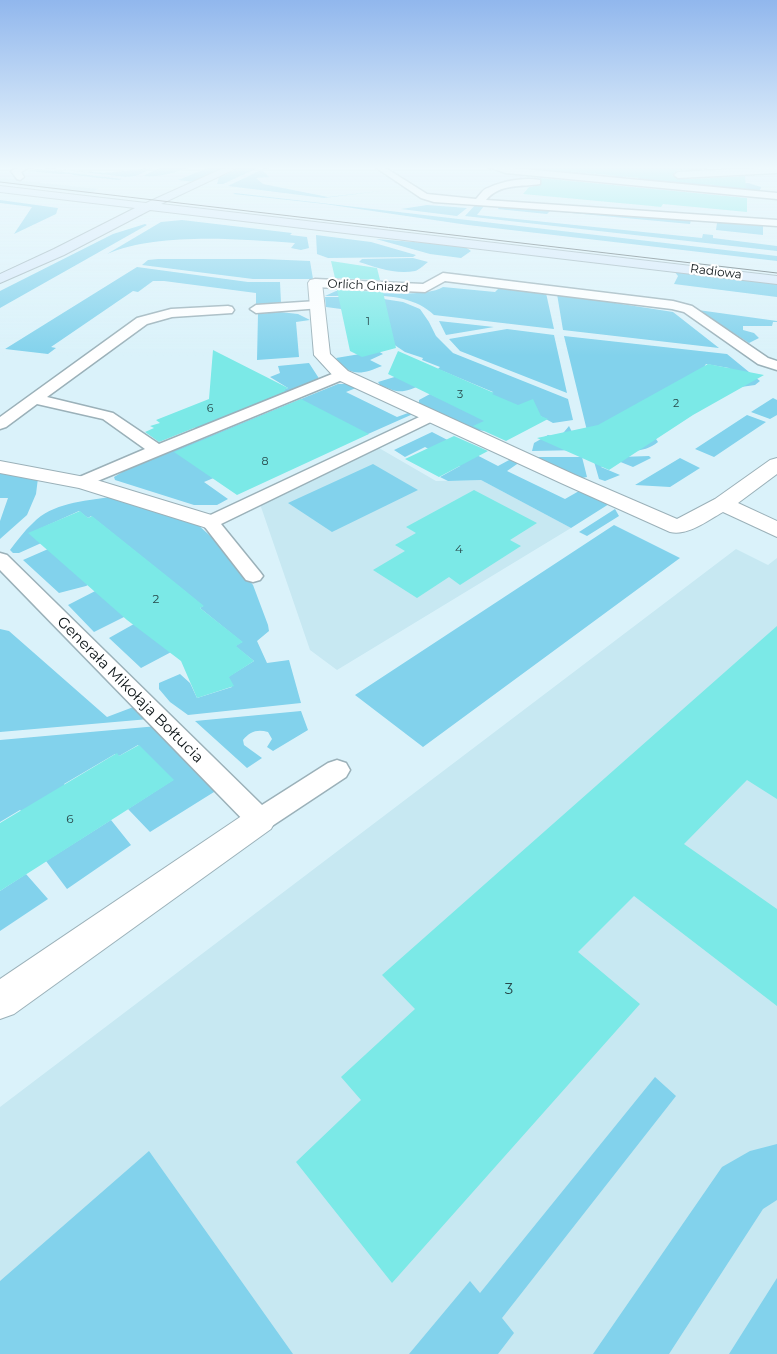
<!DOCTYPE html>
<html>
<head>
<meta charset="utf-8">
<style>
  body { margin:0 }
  canvas { display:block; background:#daf2fa }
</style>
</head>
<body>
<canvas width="777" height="1354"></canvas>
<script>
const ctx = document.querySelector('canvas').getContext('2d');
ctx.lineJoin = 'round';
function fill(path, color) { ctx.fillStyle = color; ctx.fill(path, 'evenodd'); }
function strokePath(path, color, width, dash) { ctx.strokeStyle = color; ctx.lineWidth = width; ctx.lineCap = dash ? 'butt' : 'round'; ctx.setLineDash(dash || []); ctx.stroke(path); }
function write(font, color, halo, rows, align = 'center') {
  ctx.font = font + ' Montserrat,sans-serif'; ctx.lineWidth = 4.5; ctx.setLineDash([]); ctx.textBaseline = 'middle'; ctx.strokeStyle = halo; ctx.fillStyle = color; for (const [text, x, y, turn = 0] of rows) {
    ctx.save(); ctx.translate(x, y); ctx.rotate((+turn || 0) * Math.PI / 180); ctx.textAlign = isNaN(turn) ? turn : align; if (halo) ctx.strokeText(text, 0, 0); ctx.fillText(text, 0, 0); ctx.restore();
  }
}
fill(new Path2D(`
  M0 178 33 182 98 189 89 194 0 183Z
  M379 448 436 481 481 480 571 528 337 670 310 650 260 504Z
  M736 549 768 565 777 558V1354H0V1107Z`), '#c7e8f2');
fill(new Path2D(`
  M32 167 104 173 152 168 136 176 125 177 40 167 22 170Z
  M162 167H191C175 172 160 178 143 176Z
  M210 167H227L195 182 178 180Z
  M242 167H260L223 184H217L219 177Z
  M267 167H273L262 170 269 177 256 178 263 184 328 197 389 190 324 198 228 186Z
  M496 167H540L607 176 648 172C660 177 671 170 683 174L601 178Z
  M38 169 122 179 119 180 72 175 73 174H59L28 171Z
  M686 176 690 179H699L712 185 748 183 761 187 759 193 647 183 638 178Z
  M235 193 777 256V261L468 225 325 204 233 194Z
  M0 200 58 208 56 214 14 234 32 207 0 203Z
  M476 204 484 206 477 215 702 238 703 234 713 235V238L777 246V251L465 216Z
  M427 205 467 208 457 216 401 209Z
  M500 206 691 219 690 224 550 211 547 214 498 209Z
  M182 220 292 233 290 235 307 237 309 248 301 250 291 248 295 243C241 239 156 232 107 254L161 222Z
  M706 221 763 224V235L716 230 717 223Z
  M145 224 147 225 0 308V291L113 234Z
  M316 235 371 242 416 255 413 257 328 258 317 254Z
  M376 239 464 246 471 251 461 258 430 254Z
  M413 258 428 262C424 265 419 270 415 271 396 275 375 267 359 262L362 259Z
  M158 259H263L310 261 313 279H253L142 265 148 260Z
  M137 267 248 282H280L281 303 256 304V293L164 281H153L138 292 133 291 51 347 56 348 48 354 5 349Z
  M674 271 777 283V297L674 284 678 276Z
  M443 287 495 292 500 287 546 293 554 329 434 315C408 289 359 296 325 296L336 291C362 291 424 299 443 287Z
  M557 294 673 312 719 348 563 330Z
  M325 297H371L403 302 420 309 429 322 436 336 453 353 568 399 573 420 553 423 533 412 489 395 493 392 438 369 440 367 422 360 423 358 405 352 341 309 326 307Z
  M698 310 777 321V322H773L772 326H743V330L754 333 759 338 749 343Z
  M280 312 298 314 310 320 296 322 299 357 257 360 258 314Z
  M439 321 494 327 446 335Z
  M507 329 554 335 567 393 460 351 449 339Z
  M564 336 727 354 760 381 755 385 741 387 729 368 706 364 656 439 658 442C637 459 611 447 589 439Z
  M378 351 383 354 370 360 382 366C363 374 350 378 336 358Z
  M309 363 320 380 197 429 193 426 288 388 270 377 280 373 278 366Z
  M401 375 423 384C403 393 400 394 380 385L378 382Z
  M338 384H348L356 388 346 392 397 417 408 413 413 414 368 434 216 477 204 482 228 499 217 505H194L115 480 114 477 124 471Z
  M430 394 498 426 488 431 473 430 419 404V400Z
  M773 398 777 400V415L770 419 751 412Z
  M747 415 766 422 714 457 695 449Z
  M569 426 581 450 532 451 534 443 548 435 559 438Z
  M432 432 498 466 511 459 520 462 507 471 565 499 579 491 609 504 571 528 481 480 448 481 440 477 460 466 425 447 405 457 394 450Z
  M649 456 651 458 633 467 613 459 601 467 620 475 605 481 599 479 593 458Z
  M539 457H582L587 477 582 478 533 458Z
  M680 458 700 468 670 487 635 485Z
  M373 464 418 490 332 532 288 503Z
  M0 472 38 478 36 494 27 515 0 539V521L8 498H0Z
  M110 497 197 524 226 550 253 585 268 625 269 631 257 641 267 663 289 660 301 703 188 715 170 702 159 689V683L180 674 190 683 197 698 232 687 228 677 254 661 235 646 242 642 200 608 203 606 91 516 88 518 79 511 37 530 48 540 19 553H13L10 550C17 541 24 531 33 523 52 503 84 501 110 497Z
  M615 509 619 516 587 536 579 532Z
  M614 525 680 558 423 747 355 695Z
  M55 546 95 581 86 586 59 593 23 560Z
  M103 587 132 613 94 632 68 605Z
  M141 620 175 650 141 668 109 638Z
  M0 629 9 631 107 717 136 706 149 719 0 732Z
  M301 711 308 730 273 751 267 747 272 739 268 732C258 729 250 731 243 740L244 745 262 758 247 768 195 721Z
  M158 726 222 787 150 832 128 809 173 780 138 745 119 756 115 754 64 784 66 788 24 813 20 810 0 822V740Z
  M111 820 131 845 67 889 46 861Z
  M26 874 48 899 0 931V891Z
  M655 1077 676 1096 502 1318 514 1333 498 1354H409L470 1281 480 1293Z
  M777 1144V1200L763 1209 669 1354H593L722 1167 750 1151Z
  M149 1151 293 1354H0V1281Z
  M777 1278V1354H729Z`), '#82d2ec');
fill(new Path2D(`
  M547 167H745L678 170 672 175 678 180 745 176 746 188 545 169Z
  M540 178 747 198V212L663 204 661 207 652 206 523 194 529 187 541 185Z
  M331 261 377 268 380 280 335 278Z
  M337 290 383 292 396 348 362 357 350 351Z
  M213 350 288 388 284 390 286 391 159 442 145 432 154 428 150 426 160 423 156 420 209 399Z
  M398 351 494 393 492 394 518 405 533 399 541 416 548 419 506 441 473 426 484 421 388 374Z
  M708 364 764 375 693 415 609 470 537 438 598 425Z
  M301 399 369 434 237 495 174 452Z
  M454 436 488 451 439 477 405 459Z
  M474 490 537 523 510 540 521 546 460 585 449 577 417 598 373 570 405 551 395 545 416 533 406 527Z
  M80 511 88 518 92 516 177 584 204 606 200 608 243 642 236 646 254 661 229 677 234 686 197 698 181 661 127 620 28 533Z
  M777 626V799L747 780 684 844 777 909V1006L634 896 578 952 640 1004 392 1283 296 1162 361 1100 341 1077 415 1009 382 975Z
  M139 745 174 780 0 891V823L117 753 119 756Z`), '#7be9e7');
const lane = new Path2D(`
  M19 167H30L21 172 24 177 20 180 17 179 11 171Z
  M375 167H384L427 194 476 199C480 195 483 189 488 188 503 181 524 177 540 180V184C522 187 500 183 486 200L777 220V226L434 202 421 198Z
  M488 167H502L777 193V199L506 173Z
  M777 167V173L678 178 674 175 678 172Z
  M443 273 673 301 692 306 768 358 777 361V370L758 364 684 312 672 309 445 281 425 292 315 287 309 283 315 279 423 284Z
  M317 301 321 302 323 305 321 308 256 313 250 309 256 305Z
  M228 306 232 307 234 310 232 313 172 317 147 324 47 397 113 413 159 444 337 372H347L349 375 347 378 83 487 77 486 74 482 77 478 145 449 103 419 37 404 6 427 0 429V417L137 318 171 309Z
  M432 411 437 413 440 416 437 419 221 524 260 572 263 576 260 580 253 582 246 580 201 522 204 518Z
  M0 553 7 555 262 805 328 763 337 760 346 763 350 770 346 777 269 828 260 831 251 828 0 570Z`);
const street = new Path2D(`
  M315 279 320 280 322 283 330 354 348 371 575 475 677 519 715 499 770 460 777 458V474L738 503 777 521V537L723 512C707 521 688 536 670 532L561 483 336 379 314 355 308 283 310 280Z
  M0 461 90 478 218 517 221 522 218 527 210 529 79 488 0 473Z
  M260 807 271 811 276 820 271 829 14 1014 0 1019V979L249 811Z`);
const secondary = new Path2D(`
  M226 167H239L161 204 777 276V284L150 210 64 255 0 283V274L54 249 135 208 0 192V186L146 203Z`);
strokePath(lane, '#9bb1b9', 3);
strokePath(street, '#9bb1b9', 2);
strokePath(secondary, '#9bb1b9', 2);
fill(lane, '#fff');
fill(street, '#fff');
fill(secondary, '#d7e9fa');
strokePath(new Path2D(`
  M0 182 777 273`), '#556367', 1);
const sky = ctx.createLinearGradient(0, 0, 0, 356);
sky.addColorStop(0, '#91b7ed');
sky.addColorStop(0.47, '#eef9fd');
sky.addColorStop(1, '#eef9fd00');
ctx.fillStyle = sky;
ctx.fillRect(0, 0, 777, 356);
write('11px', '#27484a', null, [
  ["1",368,322],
  ["3",460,395],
  ["2",676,404],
  ["6",210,409],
  ["8",265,462]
]);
write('12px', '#0b1316', '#fff', [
  ["Radiowa",716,272,7],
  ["Orlich Gniazd",368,286,3]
]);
write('12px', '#27484a', null, [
  ["4",459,549],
  ["2",156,599],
  ["6",70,819]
]);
write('15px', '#0b1316', '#fff', [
  ["Generała Mikołaja Bołtucia",130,690,45]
]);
write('15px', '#27484a', null, [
  ["3",509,990]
]);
</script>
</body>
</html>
